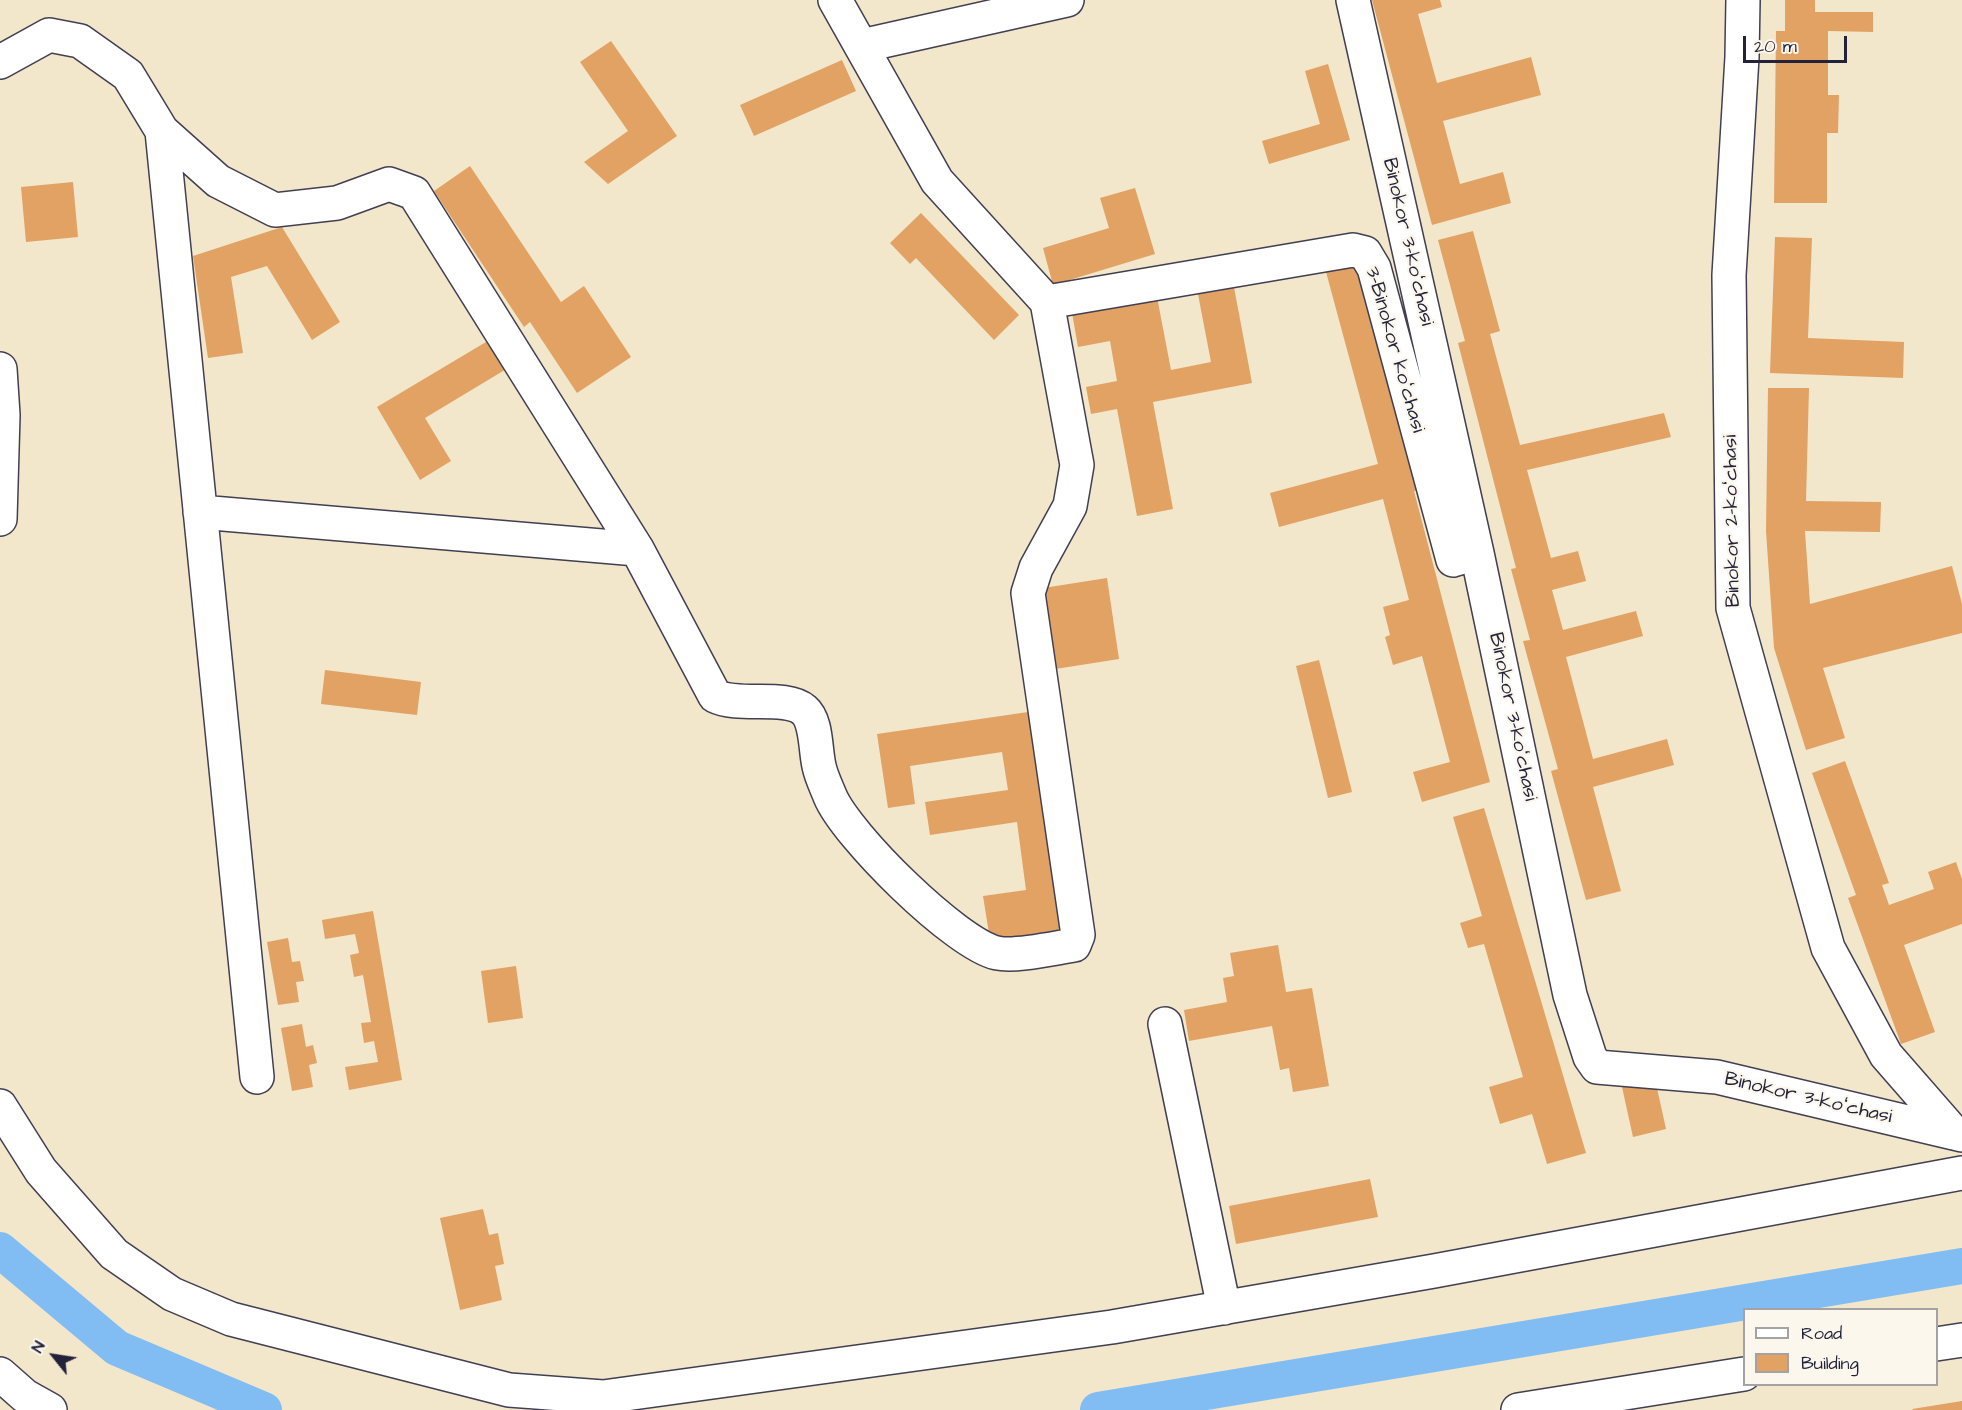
<!DOCTYPE html>
<html>
<head>
<meta charset="utf-8">
<style>
  body { margin:0 }
  #map { position:relative; width:1962px; height:1410px; overflow:hidden; background:#f2e6cb; font-family:"Architects Daughter",sans-serif }
  canvas { display:block }
  .legend { position:absolute; left:1743px; top:1308px; width:195px; height:78px; box-sizing:border-box; background:#fbf7ec; border:2px solid #a4a2a5; margin:0; padding:8px 10px; list-style:none; font-size:18px; color:#22223b }
  .legend li { display:flex; align-items:center; gap:12px; height:30px }
  .legend b { width:30px; border:2px solid #a4a2a5 }
  .north { position:absolute; left:24px; top:1326px; width:60px; height:60px; -webkit-text-stroke:4px #fbf7ec; paint-order:stroke; rotate:300deg; font-size:16px; font-weight:700; line-height:24px; text-align:center; color:#22223b }
  .north::after { content:''; display:block; margin:auto; width:21px; height:27px; background:#22223b; clip-path:polygon(50% 0,100% 100%,50% 72%,0 100%) }
  .scale { position:absolute; left:1743px; top:36px; width:104px; height:27px; box-sizing:border-box; border:3px solid #22223b; border-top:0; padding-left:8px; font-size:18px; line-height:21px; white-space:nowrap; color:#22223b; -webkit-text-stroke:4px #fbf7ec; paint-order:stroke }
</style>
</head>
<body>
<div id="map">
<canvas width="1962" height="1410"></canvas>
<ul class="legend">
<li><b style="height:8px;background:#fff"></b>Road</li>
<li><b style="height:16px;background:#e1a264"></b>Building</li>
</ul>
<div class="north">N</div>
<div class="scale">20 m</div>
</div>
<script>
const ctx = document.querySelector('canvas').getContext('2d');
ctx.lineJoin = 'round';
function strokePath(path, color, width, dash) { ctx.strokeStyle = color; ctx.lineWidth = width; ctx.lineCap = dash ? 'butt' : 'round'; ctx.setLineDash(dash || []); ctx.stroke(path); }
function fill(path, color) { ctx.fillStyle = color; ctx.fill(path, 'evenodd'); }
function write(font, color, halo, rows, align = 'center') {
  ctx.font = font + ' "Architects Daughter",sans-serif'; ctx.lineWidth = 4.5; ctx.setLineDash([]); ctx.textBaseline = 'middle'; ctx.strokeStyle = halo; ctx.fillStyle = color; for (const [text, x, y, turn = 0] of rows) {
    ctx.save(); ctx.translate(x, y); ctx.rotate((+turn || 0) * Math.PI / 180); ctx.textAlign = isNaN(turn) ? turn : align; if (halo) ctx.strokeText(text, 0, 0); ctx.fillText(text, 0, 0); ctx.restore();
  }
}
strokePath(new Path2D(`
  M0 1250 117 1348 264 1410
  M1098 1410 1962 1266`), '#81bcf3', 36);
fill(new Path2D(`
  M1372 0H1440L1442 7 1418 14 1437 83 1531 57 1541 95 1443 121 1460 184 1503 172 1511 203 1432 225Z
  M1785 0H1815V12H1873V32L1828 31V95H1839L1838 133H1827V203H1774L1776 31H1785Z
  M611 41 677 136 608 184 584 162 628 131 580 62Z
  M842 60 856 91 754 136 740 105Z
  M1328 64 1350 140 1269 164 1262 141 1320 124 1305 71Z
  M470 166 561 302 584 286 631 357 577 393 530 322 524 327 434 191Z
  M73 182 78 237 26 242 21 187Z
  M1135 188 1155 254 1053 285 1043 248 1109 228 1100 198Z
  M921 213 1019 315 994 340 916 258 910 264 890 243Z
  M282 227 340 322 312 340 267 266 231 277 243 353 208 358 193 256Z
  M1473 231 1500 331 1490 334 1520 445 1664 413 1671 437 1527 470 1551 558 1578 551 1586 581 1552 590 1563 630 1636 611 1643 636 1566 657 1593 759 1667 739 1674 765 1593 787 1621 891 1586 900 1551 771 1558 769 1523 641 1530 640 1511 569 1516 568 1458 343 1465 341 1438 240Z
  M1775 237 1812 238 1808 338 1904 342 1903 378 1770 373Z
  M1360 263 1425 488 1414 491 1490 782 1422 802 1413 772 1450 762 1422 656 1393 665 1385 637 1390 635 1383 607 1409 600 1383 499 1279 527 1270 493 1378 464 1326 272Z
  M1233 282 1252 383 1153 402 1173 509 1137 516 1117 409 1091 414 1086 387 1117 381 1110 341 1078 347 1072 313 1157 297 1171 370 1211 362 1197 289Z
  M496 336 513 365 425 418 451 461 420 480 377 407Z
  M1768 388H1809L1806 501 1881 502 1880 532 1805 531 1810 604 1952 566 1962 604V633L1823 668 1845 738 1806 750 1774 648 1766 531Z
  M1107 578 1119 659 1049 670 1037 589Z
  M1319 660 1352 792 1328 798 1296 666Z
  M325 670 421 682 417 715 321 704Z
  M1035 711 1068 935 991 946 983 896 1026 890 1017 822 930 835 925 802 1008 790 1002 752 910 766 915 804 888 808 877 734Z
  M1845 761 1889 883 1882 885 1889 905 1934 889 1928 872 1956 862 1962 879V924L1904 945 1935 1032 1901 1044 1848 898 1856 895 1812 773Z
  M1484 808 1586 1153 1547 1164 1532 1114 1500 1124 1489 1087 1523 1077 1484 944 1468 948 1460 923 1482 916 1453 817Z
  M373 911 402 1080 349 1090 345 1067 378 1062 374 1041 364 1043 361 1023 371 1022 363 975 354 977 350 955 359 953 355 934 325 939 322 920Z
  M288 938 292 962 300 961 304 981 296 982 299 1002 278 1005 267 942Z
  M1278 945 1286 992 1312 988 1329 1086 1293 1092 1289 1068 1280 1070 1272 1026 1189 1041 1184 1010 1227 1002 1223 978 1234 976 1230 953Z
  M516 966 523 1018 488 1023 481 971Z
  M302 1024 306 1047 313 1045 317 1063 309 1065 313 1087 292 1091 281 1028Z
  M1655 1079 1666 1129 1633 1137 1622 1087Z
  M1370 1179 1378 1217 1236 1244 1229 1206Z
  M483 1209 489 1235 498 1233 504 1264 495 1266 502 1300 460 1310 440 1218Z
  M1962 1401V1410H1913L1912 1409Z`), '#e1a264');
const minor = new Path2D(`
  M1353 0 1477 553 1570 995 1590 1057 1597 1067 1717 1077 1962 1135
  M1743 0 1742 57 1729 275 1733 608 1828 948 1886 1055 1954 1133
  M861 46 1067 0
  M0 62 49 35 80 41 128 75 162 131 218 181 275 210 337 203 389 184 414 193 637 549 715 696C739 708 786 694 804 710 817 721 815 749 819 766 821 776 826 786 830 796 846 835 956 944 997 953 1016 957 1054 948 1074 945L1078 935 1028 593 1036 568 1070 506 1077 465 1047 302 937 181 835 0
  M162 131 257 1077
  M1047 302 1353 250 1365 253 1374 268 1453 560 1477 553
  M0 369 3 415 0 519
  M200 512 637 549
  M1165 1024 1224 1308
  M0 1106 41 1171 114 1254 172 1294 231 1319 509 1390 603 1397 1112 1327 1434 1271 1962 1173
  M1936 1344 1962 1340
  M0 1374 25 1396 50 1410
  M1518 1410 1744 1374`);
strokePath(minor, '#413f51', 36);
strokePath(minor, '#fff', 33);
write('20px', '#22223b', '#fbf7ec', [
  ["Binokor 3-koʻchasi",1407,242,77],
  ["3-Binokor koʻchasi",1394,350,74],
  ["Binokor 2-koʻchasi",1733,521,-91],
  ["Binokor 3-koʻchasi",1512,717,78],
  ["Binokor 3-koʻchasi",1808,1099,13]
]);
</script>
</body>
</html>
